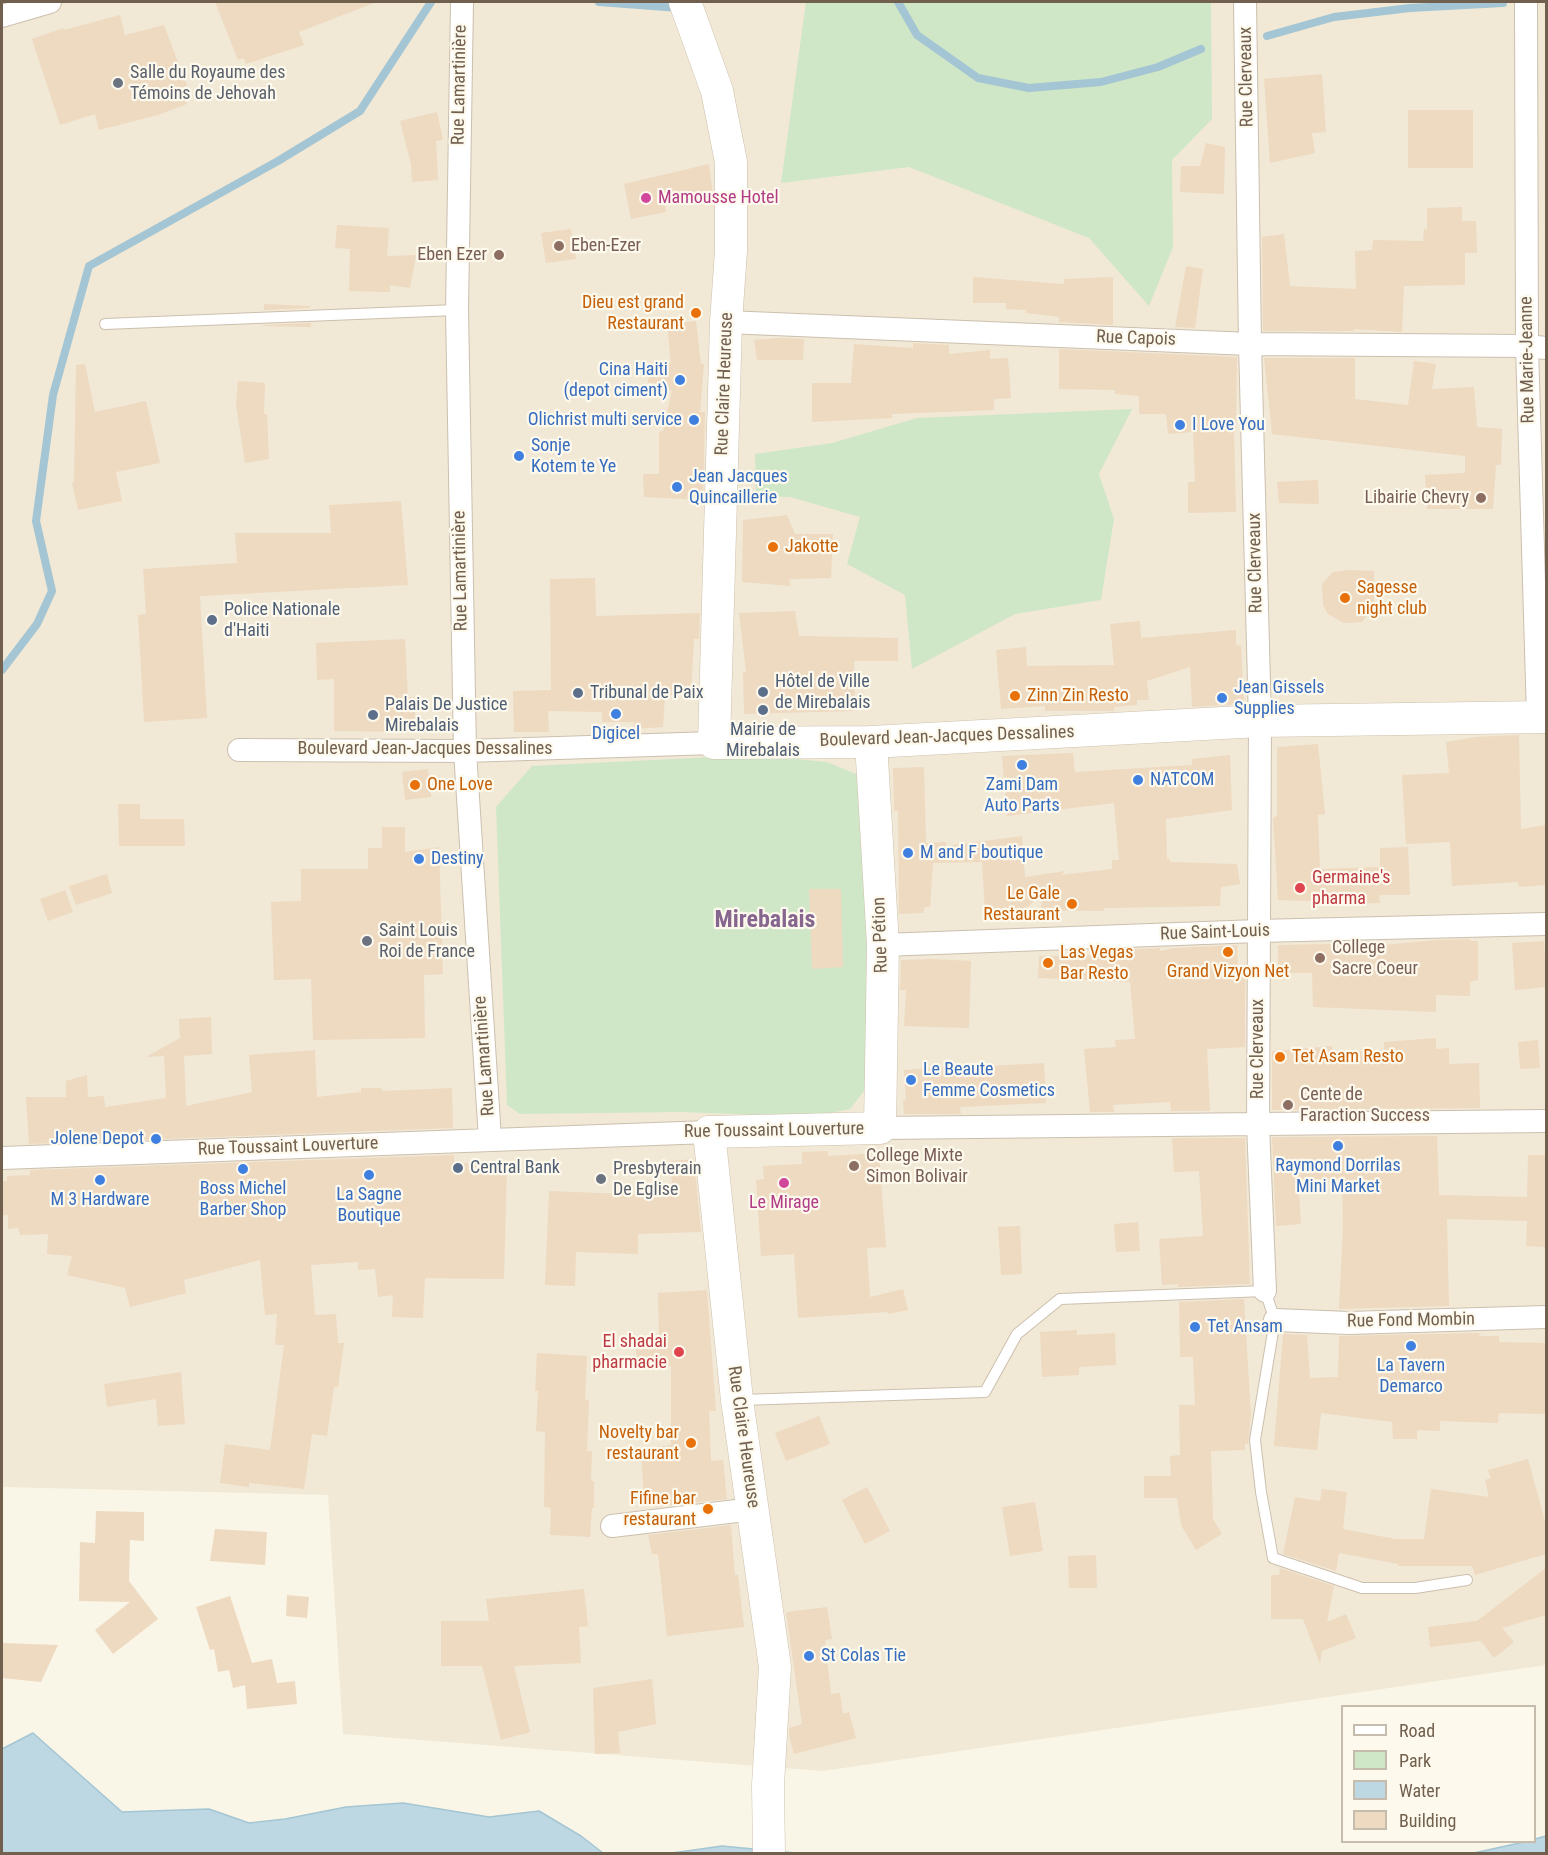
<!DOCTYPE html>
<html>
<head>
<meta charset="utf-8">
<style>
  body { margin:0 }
  #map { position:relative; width:1548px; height:1855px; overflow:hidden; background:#faf6e7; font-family:"Roboto Condensed",sans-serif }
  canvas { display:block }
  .frame { position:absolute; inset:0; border:3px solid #72604e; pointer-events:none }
  .legend { position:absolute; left:1341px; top:1705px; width:195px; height:138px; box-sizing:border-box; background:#fdf9ed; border:2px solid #c5bcad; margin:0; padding:8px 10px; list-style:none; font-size:18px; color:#72604e }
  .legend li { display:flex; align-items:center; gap:12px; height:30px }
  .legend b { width:30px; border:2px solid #c5bcad }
</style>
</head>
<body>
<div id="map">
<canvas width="1548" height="1855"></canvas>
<div class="frame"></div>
<ul class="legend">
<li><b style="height:8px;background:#fff"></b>Road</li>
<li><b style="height:16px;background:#cfe7c7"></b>Park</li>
<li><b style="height:16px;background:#bdd8e3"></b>Water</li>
<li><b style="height:16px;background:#eed9c1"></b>Building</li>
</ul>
</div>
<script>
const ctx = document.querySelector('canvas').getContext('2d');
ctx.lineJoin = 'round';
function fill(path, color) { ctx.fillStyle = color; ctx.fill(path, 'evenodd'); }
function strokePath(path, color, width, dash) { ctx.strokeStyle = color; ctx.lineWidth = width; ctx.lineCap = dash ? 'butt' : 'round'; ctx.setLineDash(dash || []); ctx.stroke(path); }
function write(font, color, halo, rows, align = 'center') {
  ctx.font = font + ' "Roboto Condensed",sans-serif'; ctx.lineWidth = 4.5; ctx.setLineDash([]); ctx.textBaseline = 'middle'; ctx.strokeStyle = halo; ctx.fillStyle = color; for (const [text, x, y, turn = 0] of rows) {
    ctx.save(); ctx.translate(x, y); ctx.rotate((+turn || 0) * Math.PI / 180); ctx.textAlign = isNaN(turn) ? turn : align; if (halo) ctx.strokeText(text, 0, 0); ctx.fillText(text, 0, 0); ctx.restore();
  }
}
fill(new Path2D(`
  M2 2H1546V1665L823 1771 343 1734 328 1495 2 1487Z`), '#f1e9d6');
fill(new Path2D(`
  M806 2H1204L1211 3 1212 119 1172 160 1173 247 1149 306 1089 238 909 167 781 183Z
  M1132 409 1099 474 1114 519 1101 600 1015 614 912 669 905 595 847 564 860 517 790 497 756 496 755 454 832 443 917 418Z
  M753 755 827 762 863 777 874 1078 850 1109 810 1117 681 1112 520 1114 507 1105 496 807 532 766Z`), '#cfe7c7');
const water = new Path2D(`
  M33 1733 122 1812 209 1809 249 1823 285 1819 346 1807 403 1803 489 1817 539 1811 581 1836 603 1853H2V1749Z
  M1546 1836V1853H1474L1524 1842H1534L1535 1839Z
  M722 1846 795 1853 665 1854Z`);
fill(water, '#bdd8e3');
strokePath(water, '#a4c5d3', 1.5);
strokePath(new Path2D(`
  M599 2 679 8
  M898 2 917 35 978 78 1029 88 1101 82 1158 67 1201 49
  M1267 36 1334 17 1410 8 1503 3
  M2 670 37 624 52 591 36 521 53 395 89 266 278 161 360 111 431 2`), '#a4c5d3', 8);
fill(new Path2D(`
  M215 2H373L374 3 299 32 304 45 246 64 244 58 238 60Z
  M120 15 125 35 164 25 187 86 181 87 187 104 158 115 99 130 95 114 60 125 32 39 63 28 64 30Z
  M1322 74 1326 132 1312 133 1315 153 1270 163 1264 79Z
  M1408 110H1473V168H1408Z
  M437 112 443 140 436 141 438 180 412 182 411 164 400 121Z
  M1206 143 1225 147 1224 194 1180 192 1181 166H1200Z
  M709 164 713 195 664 201 666 212 631 219 624 184Z
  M1462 207V221H1476L1477 253H1465V285L1404 286 1402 332 1354 329V331H1263L1262 237 1284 234 1290 286 1356 289 1355 251 1372 250 1373 240 1423 241 1424 229 1427 230V208Z
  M337 225 389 228 387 256 416 255 410 288 390 285V292L349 291 350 249 335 248Z
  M571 229 576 259 546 263 541 233Z
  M1186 266 1203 269 1195 328 1175 327Z
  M973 277 1064 284V279L1113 277V325L1059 322V317L1026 313V310L1006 309V303H973Z
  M264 304 310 306V308L264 310Z
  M696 321 701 364H704L700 412H705L703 500 644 497 643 474H659V432L663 431 672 390H656L655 383H648L650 362 671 363 667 324Z
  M311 323V327L263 326V325Z
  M779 338 804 339 803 360H757L754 340Z
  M913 343 949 345V354L990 350V359L1008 358 1011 398 994 399V410L892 414V418L812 422V383H851L854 344 913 348Z
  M1059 349 1237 357 1236 429H1234L1236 512 1188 513V482H1195L1193 432 1168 434 1166 414H1139V396L1115 394V390L1059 389Z
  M1264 358H1355V399L1408 405 1414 361 1436 364 1432 389 1474 387 1477 427 1502 429 1501 465H1496L1493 509H1427L1425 475 1465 473V456L1272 434Z
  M85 364 95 412 146 401 160 463 116 472 122 501 78 510 72 482H74L76 365Z
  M238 381 265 383 264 414H267L269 459 245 463 236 405Z
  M1318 480 1319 504 1279 503 1277 482Z
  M401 501 408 585 200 596 207 718 144 722 138 615 146 614 143 569 237 563 235 533H331L329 505Z
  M787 515 795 534H833L831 578 789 579 791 586 742 582 743 520Z
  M1348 570 1374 571V607L1362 622 1344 623 1328 614 1323 605 1322 584 1333 572Z
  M595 578 596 616 700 613 699 639H694L691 694 665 695 663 727 634 729V722H602V712L548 711 549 732H514L513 691 551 690 550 579Z
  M795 611 799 636 898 638V661H854L855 711 744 714 743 672H746L739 613Z
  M1140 621 1141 638 1236 630V645L1241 646 1244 704 1192 707 1190 667 1147 681 1149 700H1137V705L1114 707V711H1045V706L1001 709 996 650 1026 647 1027 666 1114 665 1110 624Z
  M405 639 408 697H415V732L334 731V679L317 680 316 643Z
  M1519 735 1521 829 1546 825V885L1519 887 1518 882 1452 886 1450 842 1406 844 1402 775 1449 773 1446 742 1476 737Z
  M1318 744 1325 814 1318 815 1320 869 1380 867V848L1408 847 1410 895H1379L1380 903 1351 904V902L1332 903V902L1278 900 1273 818 1277 816V747Z
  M1073 753 1075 772 1192 765V759L1230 755 1232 810 1166 819 1167 859H1170V862L1237 864 1240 884 1221 887 1220 906 1104 908V911L1041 910 1042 893 1026 909 985 912 982 862 933 863 930 907H925L923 913 899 914 898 811H894L893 768 924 767 926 843 946 842V846L1022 836 1025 877 1065 871 1061 875 1112 869V860H1119L1114 803 1007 816 1002 756Z
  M428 769 431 797 405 800 402 772Z
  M118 804H140V819H184L185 846H119Z
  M382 827H405V852L439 847 443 974 424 975 425 1038 313 1040 311 979 274 980 271 902 301 901V869H368V848H382Z
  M107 874 112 893 76 905 69 886Z
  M809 889H841L843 967 812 969Z
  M65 890 73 912 48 921 40 899Z
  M1470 939V941H1478V980L1470 982V996L1436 995V1012L1313 1007 1312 973H1278V945L1383 943V945L1436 940Z
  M1544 941 1546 987 1515 990 1512 943Z
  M1237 945 1238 972H1245V1047L1207 1049 1210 1111H1171L1170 1102 1113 1105 1114 1112H1090L1084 1049 1116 1047 1115 1040 1135 1039 1130 982 1038 978 1039 956 1093 955 1118 950 1160 948V951L1175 948Z
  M932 959 971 961 969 1028 904 1026 906 990H900L901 960Z
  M211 1017 212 1054 184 1056 186 1106 252 1092 249 1055 315 1050 317 1097 361 1092V1088H382V1091L452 1088 453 1128 29 1144 26 1097H66V1081L87 1075 88 1097 104 1096 105 1107 166 1098 164 1056 146 1057 180 1038 179 1019Z
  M1436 1038V1049L1449 1048V1064L1479 1063 1480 1108 1272 1110V1051L1332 1046 1333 1053 1384 1050V1042Z
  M1538 1040 1540 1068 1520 1069 1518 1042Z
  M1044 1063 1046 1103 960 1107 961 1114H904L903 1100 906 1099 904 1070 968 1065V1067Z
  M1437 1136 1439 1195 1527 1197 1528 1155H1546V1247L1526 1246 1527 1221 1447 1219 1449 1306 1339 1309 1343 1226 1342 1179H1298L1301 1224 1276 1226 1272 1137Z
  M1172 1138H1245L1250 1284 1178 1287V1284L1162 1285 1159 1239 1203 1236 1199 1171 1174 1172Z
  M828 1151V1156L879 1153 886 1247 867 1248 870 1297 903 1289 908 1310 888 1314 887 1312 798 1318 794 1254 761 1256 756 1180 764 1179 763 1166 802 1164V1152Z
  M454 1155V1163L507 1164 504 1279 425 1278 423 1318 392 1317 393 1295 378 1297 375 1269 358 1270V1262L311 1265 315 1315 336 1314 338 1343H344L338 1387H334L327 1436 312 1434 304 1489 249 1483V1487L220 1483 225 1444 270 1450 284 1345H275L277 1314 265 1315 260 1260 184 1280 186 1293 130 1307 125 1288 67 1275 72 1256 47 1254 48 1234 20 1235 18 1228 8 1229V1215H2V1181H7V1176L30 1175V1170Z
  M694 1159 701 1232 638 1234V1254L576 1252 575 1286 545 1285 549 1191 673 1196 670 1161Z
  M1138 1222 1140 1251 1116 1252 1114 1224Z
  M1020 1226 1022 1274 1001 1275 998 1227Z
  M707 1290 716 1411H709L711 1461 723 1460 727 1499 655 1507 644 1500 641 1449 671 1445V1366L638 1368 635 1342 659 1340 658 1293Z
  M1244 1299 1251 1415 1248 1444 1245 1443V1450L1211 1451 1213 1519 1222 1534 1196 1550 1181 1525 1177 1498H1144V1476H1171L1170 1456 1180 1455 1179 1405H1195L1193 1357H1180L1179 1302Z
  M1077 1330V1335L1115 1333 1116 1365 1079 1367V1375L1042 1377 1040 1332Z
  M1480 1333 1479 1336H1499V1342L1546 1343V1414L1499 1413 1498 1423 1440 1421V1431L1417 1430V1439H1393L1392 1422 1321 1413 1317 1450 1274 1446 1283 1334 1307 1335 1310 1378 1338 1377 1339 1336Z
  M537 1353 587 1356 585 1400H589L587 1451H592L591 1481H594V1508H592L590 1537 550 1535 551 1508 544 1507 545 1432 536 1431 538 1391H535Z
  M181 1372 185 1424 158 1426 156 1399 107 1407 104 1384Z
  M819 1416 830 1444 786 1461 775 1433Z
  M1528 1459 1546 1525V1554L1475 1575 1472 1566H1398V1564L1339 1553 1336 1571 1283 1554 1295 1497 1320 1501 1322 1489 1347 1492 1343 1529 1395 1539H1424L1431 1489 1489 1497 1485 1480 1491 1478 1488 1470Z
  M867 1487 890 1531 865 1544 842 1500Z
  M1035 1502 1043 1551 1010 1556 1002 1507Z
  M96 1511 144 1512V1541L130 1540 129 1581 158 1619 113 1654 95 1630 130 1602 79 1601 80 1542 95 1543Z
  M731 1525 735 1575H738L744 1627 667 1636 658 1554H652L648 1535Z
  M215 1529 267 1532 265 1565 210 1561Z
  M1096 1555 1097 1588H1069L1068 1556Z
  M1280 1568 1334 1586 1327 1622 1346 1614 1356 1638 1322 1651 1320 1664 1303 1619H1271V1575H1279Z
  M1546 1568V1615L1502 1628 1514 1642 1494 1658 1481 1641 1430 1647 1428 1627 1477 1621Z
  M584 1589 588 1626 579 1627 581 1663 514 1666 530 1732 501 1740 482 1666H441V1621H489L486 1599Z
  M287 1595 309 1597 307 1618 286 1616Z
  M230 1596 252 1663 272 1659 277 1683 295 1681 297 1704 247 1709 245 1685 233 1688 229 1670 218 1672 214 1649 210 1650 196 1607Z
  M827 1607 832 1639 825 1640 831 1694 840 1693 843 1714 849 1712 856 1738 794 1754 789 1735V1728L802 1724 786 1612Z
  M2 1643 58 1645 41 1682 2 1678Z
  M652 1679 656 1724 618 1732 620 1753 595 1754 593 1688Z`), '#eed9c1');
const service = new Path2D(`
  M105 324 457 310
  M741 1400 985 1392 1017 1334 1060 1299 1265 1291 1275 1320 1255 1440 1261 1492 1273 1558 1362 1588H1415L1467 1580`);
const minor = new Path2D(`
  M462 2 457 310 465 751 490 1139
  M1245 2 1250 344 1260 721 1258 1125 1265 1291
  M1526 2 1527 346 1538 717
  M2 16 50 2
  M726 322 1250 344 1527 346 1546 348
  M239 750 465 751 714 743
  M883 945 1258 931 1546 924
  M880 1128 1546 1121
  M2 1158 709 1132
  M1275 1320 1349 1323 1546 1317
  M612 1526 753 1509`);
const secondary = new Path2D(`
  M685 2 717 91 731 162V251L726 322 714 743 871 742 1260 721 1546 717
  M769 1854 768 1785 775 1667 737 1400 709 1132 880 1128 883 945 871 742`);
strokePath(service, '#ccbfae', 12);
strokePath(minor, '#ccbfae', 24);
strokePath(secondary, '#cec0ac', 33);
strokePath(service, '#fff', 10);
strokePath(minor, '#fff', 22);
strokePath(secondary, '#fff', 32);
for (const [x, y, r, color] of [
  [118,83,6,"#6b7280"],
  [646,198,6,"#d1479c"],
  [559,246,6,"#8d6e63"],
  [499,255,6,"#8d6e63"],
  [696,313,6,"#e8710a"],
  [680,380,6,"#3f7fe0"],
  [694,420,6,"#3f7fe0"],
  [1180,425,6,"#3f7fe0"],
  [519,456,6,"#3f7fe0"],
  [677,487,6,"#3f7fe0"],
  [1481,498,6,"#8d6e63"],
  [773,547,6,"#e8710a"],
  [1345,598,6,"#e8710a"],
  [212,620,6,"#5c6f8a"],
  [763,692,6,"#5c6f8a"],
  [578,693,6,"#5c6f8a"],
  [1015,696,6,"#e8710a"],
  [1222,698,6,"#3f7fe0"],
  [763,710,6,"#5c6f8a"],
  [616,714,6,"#3f7fe0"],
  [373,715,6,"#5c6f8a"],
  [1022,765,6,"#3f7fe0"],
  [1138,780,6,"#3f7fe0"],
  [415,785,6,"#e8710a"],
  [908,853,6,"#3f7fe0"],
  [419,859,6,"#3f7fe0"],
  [1300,888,6,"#e0444e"],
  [1072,904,6,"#e8710a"],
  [367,941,6,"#6b7280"],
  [1228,952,6,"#e8710a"],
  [1320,958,6,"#8d6e63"],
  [1048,963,6,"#e8710a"],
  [1280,1057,6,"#e8710a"],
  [911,1080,6,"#3f7fe0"],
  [1288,1105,6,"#8d6e63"],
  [156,1139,6,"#3f7fe0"],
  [1338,1146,6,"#3f7fe0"],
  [854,1166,6,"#8d6e63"],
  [458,1168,6,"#5c6f8a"],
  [243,1169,6,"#3f7fe0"],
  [369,1175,6,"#3f7fe0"],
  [601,1179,6,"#6b7280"],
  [100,1180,6,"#3f7fe0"],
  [784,1183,6,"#d1479c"],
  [1195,1327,6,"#3f7fe0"],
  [1411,1346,6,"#3f7fe0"],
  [679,1352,6,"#e0444e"],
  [691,1443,6,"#e8710a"],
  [708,1509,6,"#e8710a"],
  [809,1656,6,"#3f7fe0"]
]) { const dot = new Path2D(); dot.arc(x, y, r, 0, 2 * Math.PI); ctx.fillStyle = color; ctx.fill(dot); strokePath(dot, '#fdf9ed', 2); }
write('18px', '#5b616d', '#fdf9ed', [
  ["Salle du Royaume des",130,73],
  ["Témoins de Jehovah",130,94],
  ["Saint Louis",379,931],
  ["Roi de France",379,952],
  ["Presbyterain",613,1169],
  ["De Eglise",613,1190]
], 'left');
write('18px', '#72604e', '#fdf9ed', [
  ["Rue Clerveaux",1247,77,-91],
  ["Rue Lamartinière",460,85,-89],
  ["Rue Capois",1136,339,2],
  ["Rue Marie-Jeanne",1528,360,-91],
  ["Rue Claire Heureuse",725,384,-88],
  ["Rue Clerveaux",1256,563,-91],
  ["Rue Lamartinière",461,571,-91],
  ["Boulevard Jean-Jacques Dessalines",947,737,-2],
  ["Boulevard Jean-Jacques Dessalines",425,749],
  ["Rue Saint-Louis",1215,933,-2],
  ["Rue Pétion",881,935,-92],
  ["Rue Clerveaux",1258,1049,-90],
  ["Rue Lamartinière",485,1056,-94],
  ["Rue Toussaint Louverture",774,1131,-1],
  ["Rue Toussaint Louverture",288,1147,-2],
  ["Rue Fond Mombin",1411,1321,-1],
  ["Rue Claire Heureuse",743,1437,82]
]);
write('18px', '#b23c85', '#fdf9ed', [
  ["Mamousse Hotel",658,198],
  ["Le Mirage",784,1203,"center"]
], 'left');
write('18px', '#785e54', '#fdf9ed', [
  ["Eben-Ezer",571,246],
  ["Eben Ezer",487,255,"right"],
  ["Libairie Chevry",1469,498,"right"],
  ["College",1332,948],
  ["Sacre Coeur",1332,969],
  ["Cente de",1300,1095],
  ["Faraction Success",1300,1116],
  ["College Mixte",866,1156],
  ["Simon Bolivair",866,1177]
], 'left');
write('18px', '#c56008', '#fdf9ed', [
  ["Dieu est grand",684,303,"right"],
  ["Restaurant",684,324,"right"],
  ["Jakotte",785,547],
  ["Sagesse",1357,588],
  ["night club",1357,609],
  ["Zinn Zin Resto",1027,696],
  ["One Love",427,785],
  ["Le Gale",1060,894,"right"],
  ["Restaurant",1060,915,"right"],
  ["Las Vegas",1060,953],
  ["Bar Resto",1060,974],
  ["Grand Vizyon Net",1228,972,"center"],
  ["Tet Asam Resto",1292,1057],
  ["Novelty bar",679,1433,"right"],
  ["restaurant",679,1454,"right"],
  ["Fifine bar",696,1499,"right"],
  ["restaurant",696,1520,"right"]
], 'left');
write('18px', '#366cbe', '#fdf9ed', [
  ["Cina Haiti",668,370,"right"],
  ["(depot ciment)",668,391,"right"],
  ["Olichrist multi service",682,420,"right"],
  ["I Love You",1192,425],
  ["Sonje",531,446],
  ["Kotem te Ye",531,467],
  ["Jean Jacques",689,477],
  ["Quincaillerie",689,498],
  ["Jean Gissels",1234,688],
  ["Supplies",1234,709],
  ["Digicel",616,734,"center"],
  ["NATCOM",1150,780],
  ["Zami Dam",1022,785,"center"],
  ["Auto Parts",1022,806,"center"],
  ["M and F boutique",920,853],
  ["Destiny",431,859],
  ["Le Beaute",923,1070],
  ["Femme Cosmetics",923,1091],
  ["Jolene Depot",144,1139,"right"],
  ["Raymond Dorrilas",1338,1166,"center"],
  ["Mini Market",1338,1187,"center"],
  ["Boss Michel",243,1189,"center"],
  ["Barber Shop",243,1210,"center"],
  ["La Sagne",369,1195,"center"],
  ["Boutique",369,1216,"center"],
  ["M 3 Hardware",100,1200,"center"],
  ["Tet Ansam",1207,1327],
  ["La Tavern",1411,1366,"center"],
  ["Demarco",1411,1387,"center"],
  ["St Colas Tie",821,1656]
], 'left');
write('18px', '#4e5e75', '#fdf9ed', [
  ["Police Nationale",224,610],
  ["d'Haiti",224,631],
  ["Hôtel de Ville",775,682],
  ["de Mirebalais",775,703],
  ["Tribunal de Paix",590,693],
  ["Palais De Justice",385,705],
  ["Mirebalais",385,726],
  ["Mairie de",763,730,"center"],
  ["Mirebalais",763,751,"center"],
  ["Central Bank",470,1168]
], 'left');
write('18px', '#be3a42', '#fdf9ed', [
  ["Germaine's",1312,878],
  ["pharma",1312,899],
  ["El shadai",667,1342,"right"],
  ["pharmacie",667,1363,"right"]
], 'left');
write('bold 24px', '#86668e', '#fdf9ed', [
  ["Mirebalais",765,921]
]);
</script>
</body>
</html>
